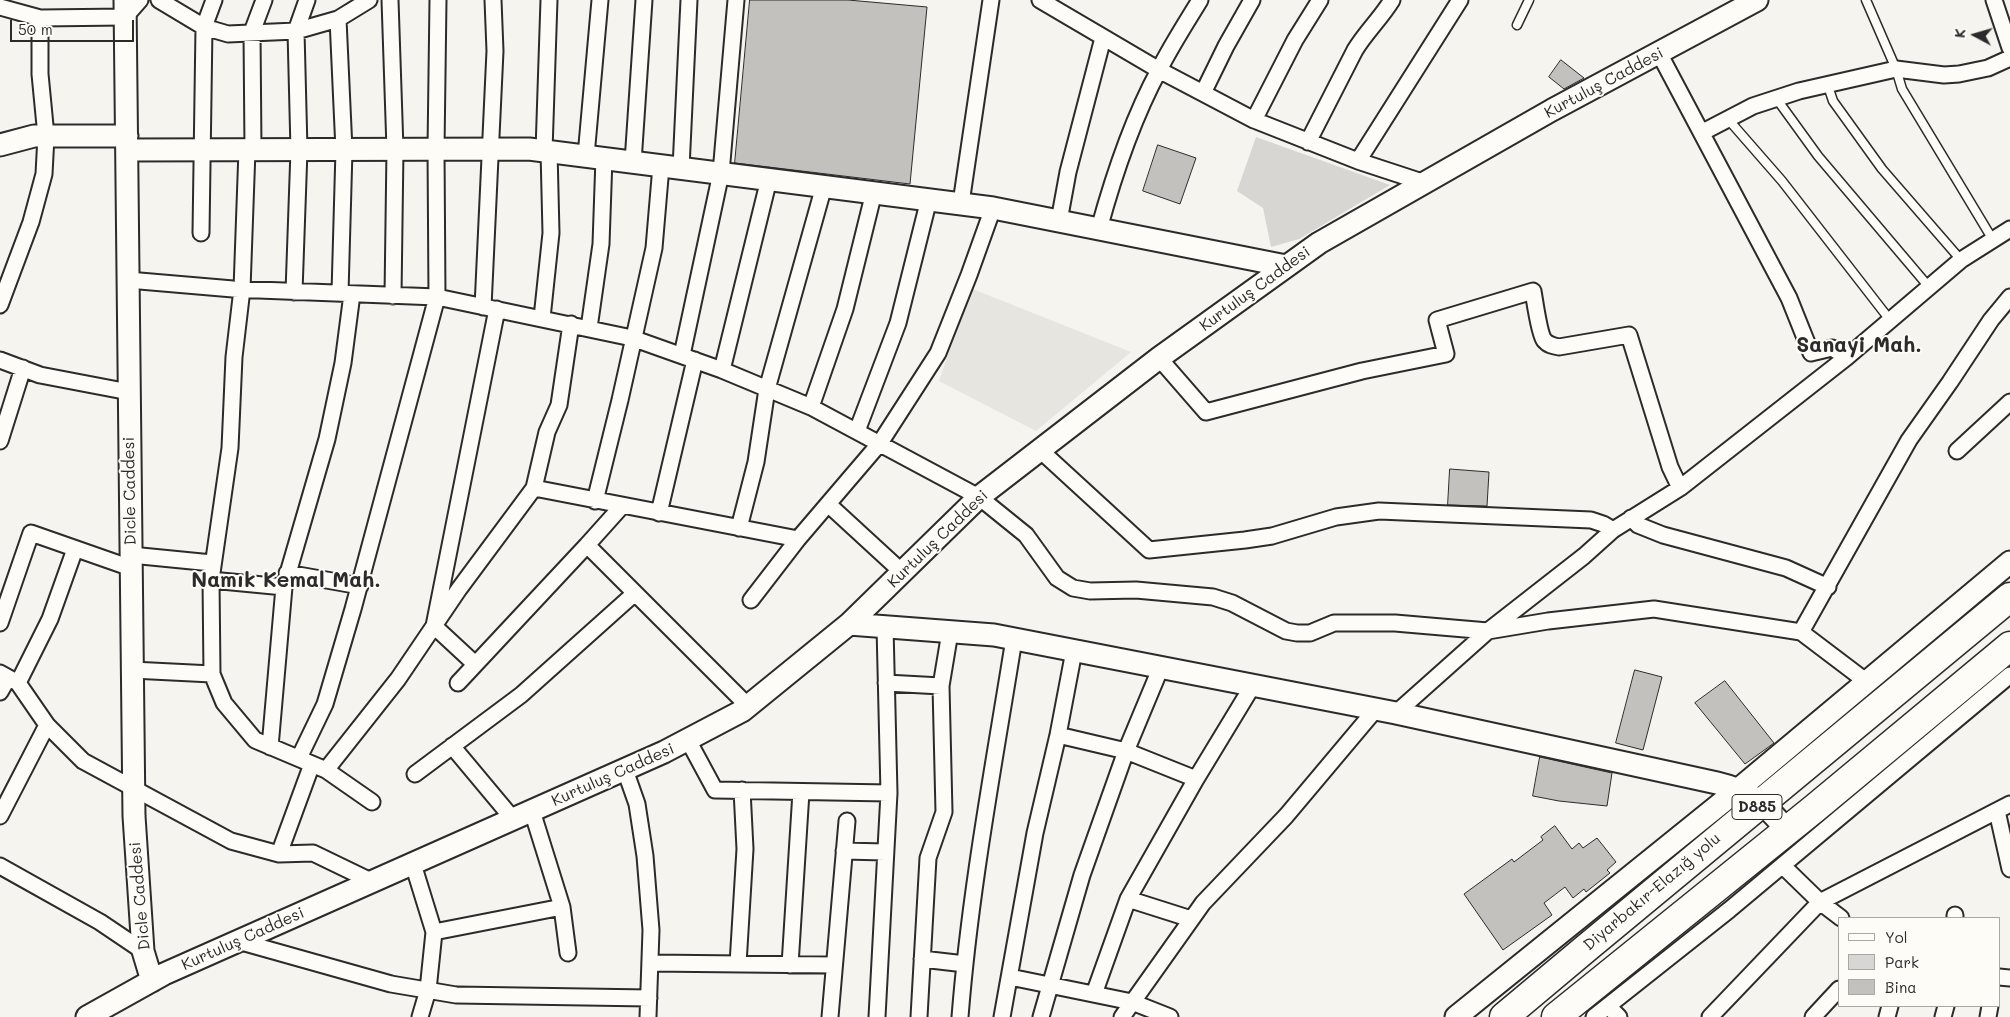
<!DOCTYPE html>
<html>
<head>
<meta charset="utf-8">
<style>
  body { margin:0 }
  #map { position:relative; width:2010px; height:1017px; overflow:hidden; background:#f5f4ef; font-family:Mali,sans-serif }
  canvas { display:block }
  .legend { position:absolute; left:1838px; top:917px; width:162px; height:90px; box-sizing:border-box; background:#fdfcf7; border:1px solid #a9a8a5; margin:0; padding:6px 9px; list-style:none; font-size:15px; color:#2b2b2b }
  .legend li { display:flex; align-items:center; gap:10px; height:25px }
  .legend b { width:25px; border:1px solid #a9a8a5 }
  .north { position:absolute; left:1950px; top:10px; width:50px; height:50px; -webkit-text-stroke:4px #fdfcf7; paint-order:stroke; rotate:276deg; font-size:14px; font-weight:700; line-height:20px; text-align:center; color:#2b2b2b }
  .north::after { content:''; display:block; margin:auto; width:18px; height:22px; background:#2b2b2b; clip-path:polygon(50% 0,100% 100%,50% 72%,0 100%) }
  .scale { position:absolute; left:10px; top:20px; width:124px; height:22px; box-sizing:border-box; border:2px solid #2b2b2b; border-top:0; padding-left:6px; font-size:15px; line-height:18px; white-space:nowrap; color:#2b2b2b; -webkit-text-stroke:4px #fdfcf7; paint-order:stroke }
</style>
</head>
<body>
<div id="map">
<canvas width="2010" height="1017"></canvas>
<ul class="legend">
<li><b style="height:6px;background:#fdfcf7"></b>Yol</li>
<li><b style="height:14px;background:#d7d6d2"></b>Park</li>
<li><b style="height:14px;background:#c2c1be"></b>Bina</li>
</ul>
<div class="north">K</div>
<div class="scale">50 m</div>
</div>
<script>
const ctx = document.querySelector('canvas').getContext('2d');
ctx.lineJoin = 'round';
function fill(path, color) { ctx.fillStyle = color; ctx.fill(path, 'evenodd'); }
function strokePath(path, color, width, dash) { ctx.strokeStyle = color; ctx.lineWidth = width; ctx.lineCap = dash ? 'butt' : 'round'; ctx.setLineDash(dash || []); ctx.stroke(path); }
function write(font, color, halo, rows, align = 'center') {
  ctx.font = font + ' Mali,sans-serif'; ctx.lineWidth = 4; ctx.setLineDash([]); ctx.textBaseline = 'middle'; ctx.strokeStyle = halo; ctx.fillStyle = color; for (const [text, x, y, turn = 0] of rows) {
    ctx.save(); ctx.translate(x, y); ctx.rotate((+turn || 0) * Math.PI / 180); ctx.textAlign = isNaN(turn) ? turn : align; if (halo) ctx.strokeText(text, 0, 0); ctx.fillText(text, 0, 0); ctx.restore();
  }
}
fill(new Path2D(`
  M970 288 1131 352 1036 431 939 381Z`), '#e6e5e0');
fill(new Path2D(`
  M1256 137 1390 185 1299 239 1271 247 1263 208 1237 191Z`), '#d7d6d2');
const building = new Path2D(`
  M750 0H848L927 7 910 184 735 163Z
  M1561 60 1584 78 1564 89 1549 77Z
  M1158 145 1196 158 1180 204 1143 191Z
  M1450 469 1489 472 1487 506 1448 505Z
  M1635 670 1662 677 1643 750 1616 743Z
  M1725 681 1774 743 1745 764 1695 703Z
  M1540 757 1612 773 1607 806 1559 801 1533 796Z
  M1555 826 1572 849 1579 843 1583 848 1597 838 1616 862 1607 870 1610 873 1586 892 1584 889 1573 898 1565 887 1544 903 1552 915 1503 950 1464 894 1512 859 1514 862 1543 840 1541 837Z`);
fill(building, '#c2c1be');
strokePath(building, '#2b2b2b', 1);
const lane = new Path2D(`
  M1866 0 1896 69 1902 89 1993 240
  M1517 25 1529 0
  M1828 86 1833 101 1882 169 1961 260
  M1776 98 1818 156 1929 287
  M1727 118 1782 181 1890 320`);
const street = new Path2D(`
  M159 0 204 27 201 233
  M214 0 204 27 228 34 296 31 338 19 369 0
  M390 0 395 149 393 296
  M1040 0 1159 70 1254 120 1358 161 1425 183
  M1994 0 2010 48
  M0 7 40 18 125 17 140 0
  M338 19 344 150 340 293
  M1659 53 1789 298 1811 353 1832 348 1847 357
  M1203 93 1226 46 1252 0
  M1254 120 1295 40 1320 0
  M1703 132 1753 106 1799 91 1896 69 1944 75 1959 74 1988 68 2010 58
  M1308 142 1355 50C1366 32 1381 18 1392 0
  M247 150 242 289 234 357 230 448 211 580 212 674 224 703 255 740 326 770 372 802
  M253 150 252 32 264 0
  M544 151 549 0
  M586 156 600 0
  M1358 161 1460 0
  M633 162 644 0
  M681 168 689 0
  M961 203 991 0
  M1059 221 1068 172 1103 38
  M1099 229C1114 174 1132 120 1159 70 1171 46 1186 23 1200 0
  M128 280 233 289 437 297 632 338 722 370 811 407 979 497 1026 535 1057 578 1073 588 1090 591 1136 590 1213 597 1232 603 1286 631 1297 633H1310L1334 623H1395L1488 631 1548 621 1654 609 1801 632 1867 682
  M294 292 299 150 296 31 307 0
  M0 305 31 222 44 174 46 136 40 74V18
  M483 307 495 51 493 0
  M542 318 551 233 549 151
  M589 328 601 244 604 158
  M682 355 721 173 736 0
  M1159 358 1206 412 1362 371 1446 354 1437 320 1533 291C1535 302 1539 333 1544 340 1548 345 1553 346 1559 347L1629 335 1670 467 1680 488
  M0 360 40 375 129 392
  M722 370 769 179
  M811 407 845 309 874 192
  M857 431 898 323 929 199
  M0 441 23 368
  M1040 450 1149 550 1245 540 1272 536 1336 517 1379 511 1591 520 1603 524 1613 530
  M1957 451 2010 402
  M534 488 547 432 559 405 571 324
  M595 501 620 400 654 248 661 166
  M828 504 902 572
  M659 513 695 360
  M1631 518 1638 525 1663 535 1786 568 1828 587
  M739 528 756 462 767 389 824 186
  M798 539 880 443 938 353 969 275 993 208
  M587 545 622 506
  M131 555 212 563
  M287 573 360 586
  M211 580 284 587
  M0 623 31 533 131 568
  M1801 632 1909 440 1950 382 1991 320 2010 297
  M475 664 434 626 497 309
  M132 670 212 674
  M0 673 18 683 47 725 83 761 231 841 279 854 313 853 373 882
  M18 683 50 619 75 549
  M458 683 587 545 748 706
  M886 683 941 686
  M0 692 8 678
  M1396 713 1488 631 1584 556 1613 530 1680 488 1847 357 1961 260 2010 229
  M1058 735 1126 751 1196 779
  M688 740 715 790 889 793
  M452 746 513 819
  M270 747 284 587 327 439 343 363 352 294
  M299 758 325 704 353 609 437 297 436 149 438 0
  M326 770 398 679 459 589 534 488 798 539 751 600
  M625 770 637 804 645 856 651 930 648 1017
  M415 774 521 695 635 593
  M1997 811 2010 869
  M0 816 47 725
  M844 851 885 852
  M279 854 312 764
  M413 864 434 932 428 990 420 1017
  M0 866 100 922 143 951
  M1783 866 1820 902 1841 918
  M1128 899 1191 919
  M562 907 568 953
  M1955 918V915
  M434 932 562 907 532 811
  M238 941 391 984 456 995 649 998
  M922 959 965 964
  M651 963 834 965
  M738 964 745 849 742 790
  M790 965 801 792
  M1010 977 1132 1002 1170 1017
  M1999 977 2010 978
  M1094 994 1128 899 1196 779 1253 685
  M1608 1006 1619 1017
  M830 1017 847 821
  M877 1017 889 793 885 627
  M919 1017 928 858 944 812 941 686 950 632
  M960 1017C970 890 994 764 1014 639
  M1002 1017 1035 833 1058 735 1074 651
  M1041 1017 1082 875 1126 751 1161 667
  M1122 1017 1203 903 1286 816 1376 709
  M1594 1017 1729 910 2010 675
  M1710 1017 1820 902 2010 804
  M1813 1017 1839 989
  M1887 1017 1890 1006
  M1943 1017 1946 1006
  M1988 1017 1990 1006`);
const secondary = new Path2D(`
  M125 0 134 816 143 951 152 981
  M0 145 34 136H127
  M127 150 529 149 993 208 1286 266
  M849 624 994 635 1396 713 1717 783C1755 792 1763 803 1787 830
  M87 1017 164 974 664 752 742 711 849 624 979 497 1159 358 1319 243 1552 110 1757 0
  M1456 1017 1740 788 2010 562`);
const highway = new Path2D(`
  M1504 1017C1672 876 1841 736 2010 597
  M1556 1017 1815 808 2010 646`);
strokePath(lane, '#2b2b2b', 11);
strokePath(street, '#2b2b2b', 19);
strokePath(secondary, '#2b2b2b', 25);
strokePath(highway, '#2b2b2b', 31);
strokePath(lane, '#fdfcf7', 8);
strokePath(street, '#fdfcf7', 15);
strokePath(secondary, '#fdfcf7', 21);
strokePath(highway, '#fdfcf7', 28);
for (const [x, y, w] of [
  [1757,807,50]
]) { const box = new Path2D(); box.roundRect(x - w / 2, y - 12.5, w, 25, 4); ctx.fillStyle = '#fdfcf7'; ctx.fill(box); strokePath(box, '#2b2b2b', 1); }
write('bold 15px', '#2b2b2b', null, [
  ["D885",1757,807]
]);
write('16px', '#2b2b2b', '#fdfcf7', [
  ["Kurtuluş Caddesi",1604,83,-28],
  ["Kurtuluş Caddesi",1255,289,-36],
  ["Dicle Caddesi",130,491,-91],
  ["Kurtuluş Caddesi",938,539,-44],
  ["Kurtuluş Caddesi",613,775,-24],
  ["Diyarbakır-Elazığ yolu",1652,892,-40],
  ["Dicle Caddesi",140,896,-95],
  ["Kurtuluş Caddesi",243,939,-24]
]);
write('bold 21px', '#2b2b2b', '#fdfcf7', [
  ["Sanayi Mah.",1859,346],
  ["Namık Kemal Mah.",286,581]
]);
</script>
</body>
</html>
